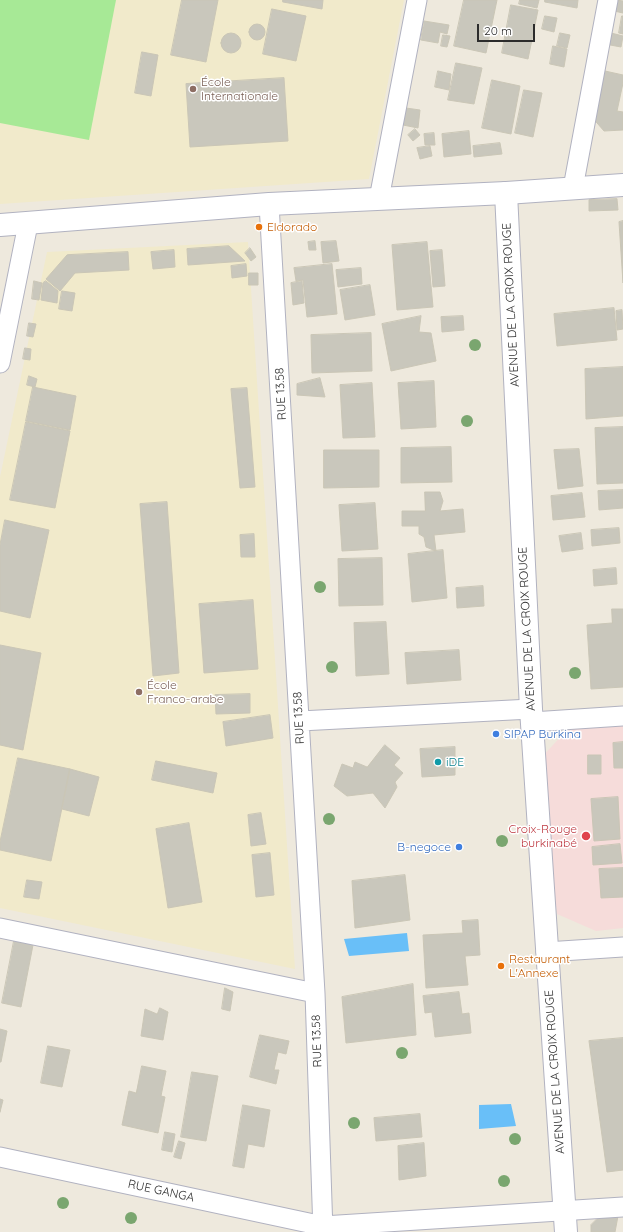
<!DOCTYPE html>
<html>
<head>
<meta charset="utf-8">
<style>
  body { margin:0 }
  #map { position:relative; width:623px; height:1232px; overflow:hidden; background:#eee9dd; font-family:Quicksand,sans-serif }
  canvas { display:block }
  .scale { position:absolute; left:477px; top:24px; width:58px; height:18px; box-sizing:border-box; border:2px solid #2c2c2c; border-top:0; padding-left:5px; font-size:12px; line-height:14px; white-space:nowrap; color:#2c2c2c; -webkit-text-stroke:3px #fff; paint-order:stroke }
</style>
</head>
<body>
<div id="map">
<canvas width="623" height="1232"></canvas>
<div class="scale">20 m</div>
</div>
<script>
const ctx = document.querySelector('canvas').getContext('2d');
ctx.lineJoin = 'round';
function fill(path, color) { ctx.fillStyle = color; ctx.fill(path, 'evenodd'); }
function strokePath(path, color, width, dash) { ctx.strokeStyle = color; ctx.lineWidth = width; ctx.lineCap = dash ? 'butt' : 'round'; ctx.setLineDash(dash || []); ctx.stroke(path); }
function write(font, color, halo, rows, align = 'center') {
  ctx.font = font + ' Quicksand,sans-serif'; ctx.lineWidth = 3; ctx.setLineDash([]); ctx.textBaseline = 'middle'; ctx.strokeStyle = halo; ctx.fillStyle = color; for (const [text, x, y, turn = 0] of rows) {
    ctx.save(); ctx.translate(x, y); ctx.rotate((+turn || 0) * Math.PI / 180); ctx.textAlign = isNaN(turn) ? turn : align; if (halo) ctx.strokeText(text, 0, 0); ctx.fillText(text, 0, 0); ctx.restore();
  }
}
fill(new Path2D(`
  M0 0H404L369 179 0 204Z
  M248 242 295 969 0 908V477L47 252Z`), '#f1eacb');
fill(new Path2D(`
  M623 716V928L596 931 557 914 540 759 577 719Z`), '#f6dcda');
fill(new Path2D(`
  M0 0H116L89 140 0 123Z`), '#a7e996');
fill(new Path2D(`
  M407 933 409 951 349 956 344 939Z
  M511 1104 516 1126 479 1129V1105Z`), '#69bff8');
const building = new Path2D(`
  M182 0H218L206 62 171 55Z
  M283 0H323L322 9 283 2Z
  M464 0H497L486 53 454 46Z
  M520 0H539L537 8 519 4Z
  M545 0H578L577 8 545 2Z
  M616 0 623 1V13L614 11Z
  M511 5 538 10 528 59 502 53Z
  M272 9 306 16 296 61 263 54Z
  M545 16 557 18 554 32 542 29Z
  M622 16H623V34L619 33Z
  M424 21 449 25 447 34 440 32 438 43 421 40Z
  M249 32a8 8 0 1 1 16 0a8 8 0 1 1-16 0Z
  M607 32 623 36 621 47 605 44Z
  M560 33 570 35 567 48 557 46Z
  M221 43a10 10 0 1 1 20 0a10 10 0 1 1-20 0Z
  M443 35 450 36 447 47 441 46Z
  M553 46 567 49 564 67 550 64Z
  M142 52 158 55 151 96 135 93Z
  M456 63 482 68 474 104 448 100Z
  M438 71 451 74 449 90 435 87Z
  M605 71 623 75V83L617 111 623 112V130L604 131 591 116 598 103Z
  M284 78 288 141 190 147 186 84Z
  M492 80 520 86 511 134 482 128Z
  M524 90 542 93 533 137 515 133Z
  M406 108 420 110 418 128 403 125Z
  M415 129 420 135 413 141 408 135Z
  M469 131 471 154 444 157 442 134Z
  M434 133 435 145H425L424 134Z
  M500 143 502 154 474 157 473 146Z
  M430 146 432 156 420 159 417 148Z
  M617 199 618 210 589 211V200Z
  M623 221V283L619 222Z
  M315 241 316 250H309L308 242Z
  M336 241 339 261 323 263 321 242Z
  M427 242 433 307 397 310 392 245Z
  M229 246 245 261 188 265 187 249Z
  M250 248 256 257 251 261 245 253Z
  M174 250 175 267 153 269 151 252Z
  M442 250 445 286 433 287 430 251Z
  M128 252 129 270 75 273 60 291 46 279 67 255Z
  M246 264 247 276 232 278 231 266Z
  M332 264 337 314 307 317 303 280 296 281 294 268Z
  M361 268 362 284 338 287 336 270Z
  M249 273H258V285H249Z
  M34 281 42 283 39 300 32 299Z
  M46 281 58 291 57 303 41 300 43 283Z
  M302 281 304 303 293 305 291 283Z
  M370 285 375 315 345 320 340 290Z
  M62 291 75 293 72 311 59 309Z
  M614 308 617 340 557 346 554 314Z
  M622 310 623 329 617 330 616 311Z
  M421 316 419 332 431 333 436 361 391 371 382 324Z
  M463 316 464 330 442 332 441 317Z
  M29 323 36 324 33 337 27 336Z
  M371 333 372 371 312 373 311 335Z
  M25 348 31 349 30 360 23 359Z
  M623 367V416L586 419 585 369Z
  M29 376 37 379 35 387 27 385Z
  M320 378 325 397 297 395V384Z
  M434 381 436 427 401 429 398 383Z
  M372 383 375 437 343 438 340 385Z
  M33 387 76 396 70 430 26 421Z
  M247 388 255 487 240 488 231 389Z
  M26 422 70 431 55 508 10 500Z
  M623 427V483L597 484 595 428Z
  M451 447 452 482 401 483V448Z
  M579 449 583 486 558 489 554 450Z
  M324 450H379V487L324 488Z
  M623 490V508L599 510 598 491Z
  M425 492H440L443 501 440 511 463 509 465 532 434 535 436 551 426 547 424 537 419 534V526H402V511H425Z
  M582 493 585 517 553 520 551 496Z
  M167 502 179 673 153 676 140 504Z
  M375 503 378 549 342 551 339 505Z
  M5 520 49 530 30 618 0 611V545Z
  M619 528 620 543 592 546 591 530Z
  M581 533 583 549 562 552 559 536Z
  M254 534 255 557H241L240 535Z
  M443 550 447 598 412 602 408 554Z
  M382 558 383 605 339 606 338 559Z
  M616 568 617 584 594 586 593 570Z
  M483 586 484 606 457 608 456 588Z
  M253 600 258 669 204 673 199 604Z
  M612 609H623V687L591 689 587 625 612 623Z
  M386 622 389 674 356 676 354 623Z
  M0 645 41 653 23 750 0 745Z
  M459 650 461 680 407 684 405 653Z
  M250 694V713L216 714 215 695Z
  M270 715 273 738 226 746 223 722Z
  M623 742V768H614L613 743Z
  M385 745 400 758 394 765 403 773 395 782 397 787 385 808 373 793 347 796 334 786 342 764 353 768 355 762 367 767Z
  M455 747V775L422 777 420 749Z
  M588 755H601V774H588Z
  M18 758 70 769 51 861 0 850V842Z
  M156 761 217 773 213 793 152 780Z
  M70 769 99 777 89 816 62 809Z
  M618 797 620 839 594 841 591 799Z
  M261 813 266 844 251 846 248 815Z
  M189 823 202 902 168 908 156 829Z
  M620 844 622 863 593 865 592 847Z
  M270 853 274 895 256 897 252 855Z
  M623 868V897L601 898 599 869Z
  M405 875 410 920 355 928 352 881Z
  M27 880 42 882 39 899 24 897Z
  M478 920 480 955 465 956 468 985 426 988 423 935 463 933 462 921Z
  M14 941 33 945 21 1007 2 1003Z
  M413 984 416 1035 346 1043 342 997Z
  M225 988 233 992 230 1011 222 1009Z
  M459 992 462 1014 469 1013 471 1033 435 1037 432 1012 425 1013 423 996Z
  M160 1008 168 1012 163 1040 141 1036 145 1009 157 1014Z
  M0 1029 7 1031 1 1062H0Z
  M260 1035 289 1041 286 1054 278 1052 274 1070H279L276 1084 250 1077Z
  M623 1038V1170L607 1172 589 1041Z
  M48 1046 70 1050 62 1087 41 1083Z
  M142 1066 166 1071 161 1096 165 1097 158 1133 122 1125 129 1091 136 1093Z
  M192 1072 218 1076 206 1141 181 1137Z
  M0 1099 3 1100 0 1112Z
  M243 1105 270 1110 264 1147 248 1144 244 1168 233 1166Z
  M420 1114 422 1137 376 1141 374 1118Z
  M165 1132 175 1134 172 1152 162 1150Z
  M179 1141 185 1143 181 1159 174 1157Z
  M424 1143 426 1176 399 1180 398 1146Z
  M600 1216H618L615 1232H591V1225Z`);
fill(building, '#c9c7bc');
strokePath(building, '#cac6b6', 1);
const minor = new Path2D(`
  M573 188 608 0
  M379 199 417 0
  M269 204 315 993 323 1232
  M0 363 28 224
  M300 721 531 709
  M532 722 623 716
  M0 928 315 993
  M546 952 623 947
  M0 1157 323 1226 623 1207`);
const tertiary = new Path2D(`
  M506 193 531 709 566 1232`);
const secondary = new Path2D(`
  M0 225 269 204 506 193 623 185`);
strokePath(minor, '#b1b2c0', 21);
strokePath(tertiary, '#b1b2c0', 24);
strokePath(secondary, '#b1b2c0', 24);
strokePath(minor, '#fff', 19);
strokePath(tertiary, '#fff', 22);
strokePath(secondary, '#fff', 22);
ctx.fillStyle = '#7aa66f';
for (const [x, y] of [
  [475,345],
  [467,421],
  [320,587],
  [332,667],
  [575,673],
  [329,819],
  [502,841],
  [402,1053],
  [354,1123],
  [515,1139],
  [504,1181],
  [63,1203],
  [131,1218]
]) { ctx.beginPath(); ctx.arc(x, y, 6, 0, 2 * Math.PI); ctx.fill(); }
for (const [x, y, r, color] of [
  [193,89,4,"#8d6e63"],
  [259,227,4,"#e8710a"],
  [139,692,4,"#8d6e63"],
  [496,734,4,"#3f7fe0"],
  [438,762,4,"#0f9aa8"],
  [586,836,5,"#e0444e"],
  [459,847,4,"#3f7fe0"],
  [501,966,4,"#e8710a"]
]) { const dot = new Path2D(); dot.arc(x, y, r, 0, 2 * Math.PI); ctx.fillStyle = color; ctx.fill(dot); strokePath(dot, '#fff', 1.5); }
write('12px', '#785e54', '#fff', [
  ["École",201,82],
  ["Internationale",201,96],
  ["École",147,685],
  ["Franco-arabe",147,699]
], 'left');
write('12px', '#c56008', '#fff', [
  ["Eldorado",267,227],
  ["Restaurant",509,959],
  ["L'Annexe",509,973]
], 'left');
write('12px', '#2c2c2c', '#fff', [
  ["AVENUE DE LA CROIX ROUGE",511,305,-93],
  ["RUE 13.58",281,394,-93],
  ["AVENUE DE LA CROIX ROUGE",527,629,-93],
  ["RUE 13.58",299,718,-93],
  ["RUE 13.58",317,1041,-92],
  ["AVENUE DE LA CROIX ROUGE",555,1072,-94],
  ["RUE GANGA",161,1191,12]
]);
write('12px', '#366cbe', '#fff', [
  ["SIPAP Burkina",504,734],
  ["B-negoce",451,847,"right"]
], 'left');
write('12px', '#0d838f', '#fff', [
  ["iDE",446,762]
], 'left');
write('12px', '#be3a42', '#fff', [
  ["Croix-Rouge",577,829],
  ["burkinabé",577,843]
], 'right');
</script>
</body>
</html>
